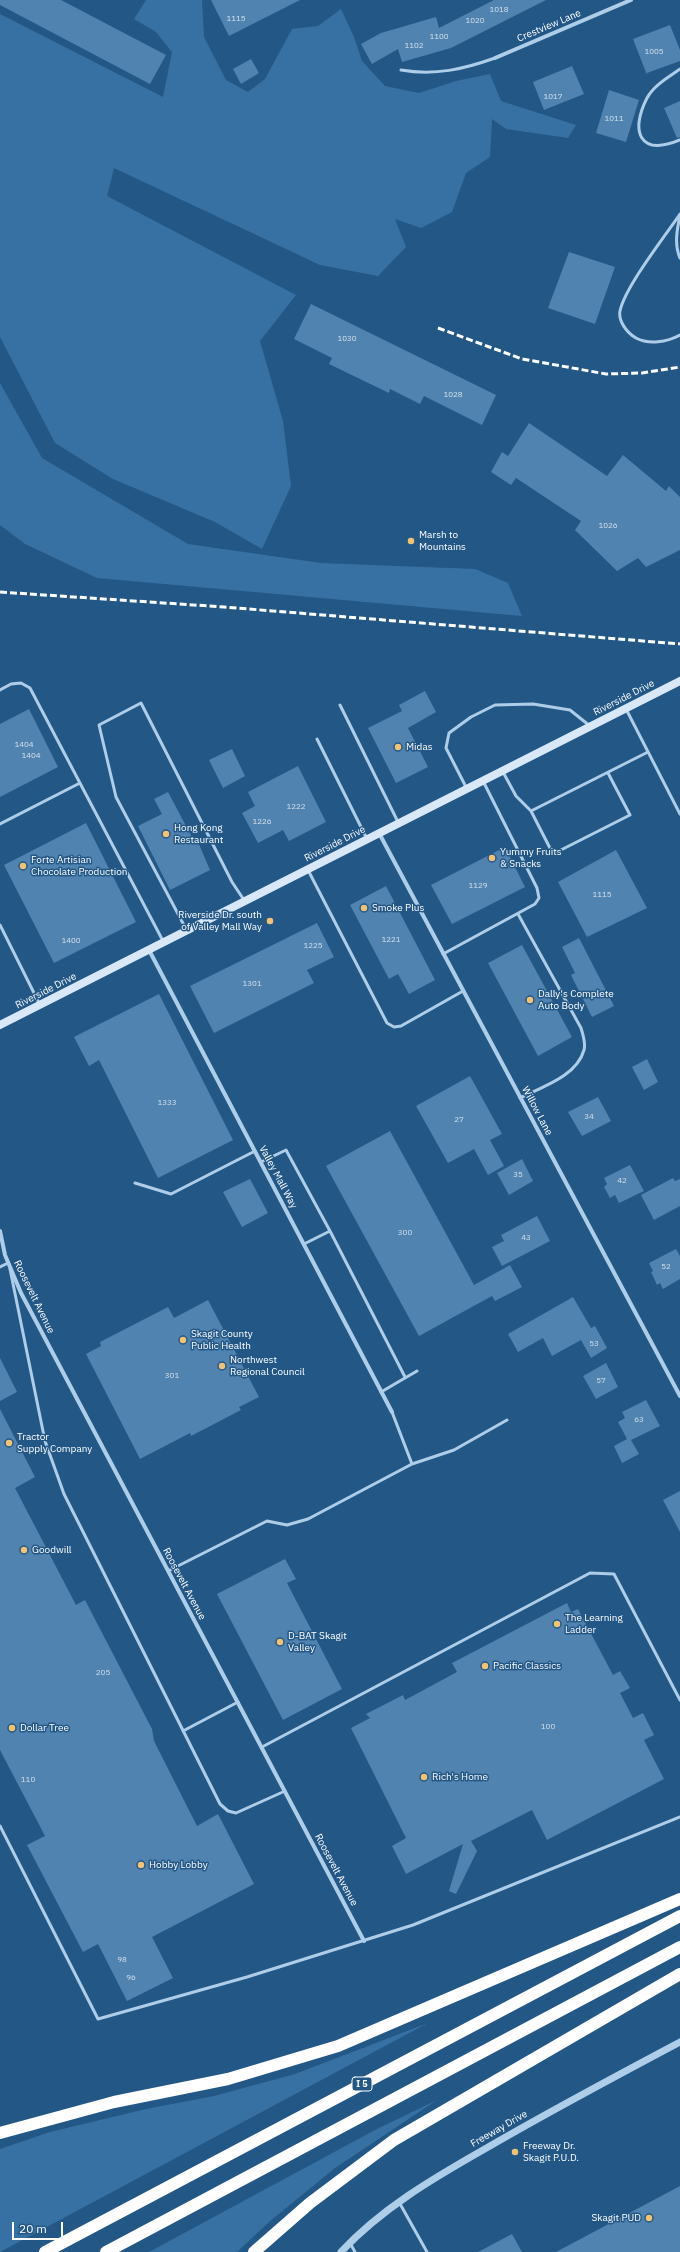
<!DOCTYPE html>
<html>
<head>
<meta charset="utf-8">
<style>
  body { margin:0 }
  #map { position:relative; width:680px; height:2252px; overflow:hidden; background:#235786; font-family:"IBM Plex Sans",sans-serif }
  canvas { display:block }
  .scale { position:absolute; left:12px; top:2222px; width:51px; height:18px; box-sizing:border-box; border:2px solid #fff; border-top:0; padding-left:5px; font-size:12px; line-height:14px; white-space:nowrap; color:#fff; -webkit-text-stroke:3px #235786; paint-order:stroke }
</style>
</head>
<body>
<div id="map">
<canvas width="680" height="2252"></canvas>
<div class="scale">20 m</div>
</div>
<script>
const ctx = document.querySelector('canvas').getContext('2d');
ctx.lineJoin = 'round';
function fill(path, color) { ctx.fillStyle = color; ctx.fill(path, 'evenodd'); }
function strokePath(path, color, width, dash) { ctx.strokeStyle = color; ctx.lineWidth = width; ctx.lineCap = dash ? 'butt' : 'round'; ctx.setLineDash(dash || []); ctx.stroke(path); }
function write(font, color, halo, rows, align = 'center') {
  ctx.font = font + ' "IBM Plex Sans",sans-serif'; ctx.lineWidth = 3; ctx.setLineDash([]); ctx.textBaseline = 'middle'; ctx.strokeStyle = halo; ctx.fillStyle = color; for (const [text, x, y, turn = 0] of rows) {
    ctx.save(); ctx.translate(x, y); ctx.rotate((+turn || 0) * Math.PI / 180); ctx.textAlign = isNaN(turn) ? turn : align; if (halo) ctx.strokeText(text, 0, 0); ctx.fillText(text, 0, 0); ctx.restore();
  }
}
fill(new Path2D(`
  M146 0H202L204 37 226 80 248 92 265 79 292 29 318 26 341 9 354 37 362 61 385 86 419 93 456 81 490 74 501 101 576 125 568 138 506 129 492 119 490 157 466 173 452 212 421 228 395 219 406 247 378 276 320 265 114 168 107 196 296 295 260 341 283 421 291 486 262 549 215 522 113 479 55 443 0 337V14L163 97 172 52 156 32 134 19Z
  M0 383 42 458 188 544 321 563 475 569 508 583 522 616 97 578 25 544 0 525Z
  M428 2023 0 2252V2149L50 2132 146 2109 214 2096 295 2074Z
  M437 2100 335 2168 269 2222 237 2252H149L375 2130Z`), '#3771a3');
fill(new Path2D(`
  M0 0H61L166 55 150 84 0 5Z
  M211 0H300L229 36Z
  M494 0H546L451 48 402 62 398 49 372 64 361 44 381 33 436 17 439 28Z
  M670 25 680 50V61L647 73V75L633 39Z
  M251 59 259 73 241 84 233 69Z
  M572 66 584 94 544 110 533 82Z
  M609 90 639 100 626 142 596 133Z
  M680 101V137L677 138 664 108Z
  M569 252 615 267 595 324 548 308Z
  M311 304 496 395 482 425 424 396 420 404 390 389 389 393 329 364 332 358 294 339Z
  M529 423 607 476 623 455 666 491 669 486 680 497V550L646 567 638 558 617 571 575 530 581 521 516 478 511 485 491 472 502 452 508 456Z
  M425 691 436 712 408 728 428 767 396 783 368 728 402 711 399 705Z
  M29 709 58 767 0 797V724Z
  M232 749 245 776 223 788 209 760Z
  M298 766 326 822 289 841 283 830 258 843 242 813 255 806 248 792Z
  M168 792 195 843 198 842 210 870 170 890 138 826 162 814 154 799Z
  M86 823 136 922 54 963 4 865Z
  M505 847 525 887 452 924 431 885Z
  M616 850 647 908 587 937 558 882Z
  M386 886 435 980 409 994 398 974 389 979 350 905Z
  M317 923 334 957 307 970 314 983 214 1033 190 986Z
  M579 938 614 1006 592 1017 571 975 575 973 562 947Z
  M522 945 572 1037 538 1056 488 963Z
  M159 994 233 1140 158 1178 99 1060 89 1066 74 1037Z
  M647 1059 658 1082 644 1090 632 1067Z
  M470 1076 502 1134 490 1140 504 1166 488 1175 474 1149 448 1163 416 1106Z
  M598 1097 611 1121 582 1136 568 1112Z
  M390 1131 474 1285 510 1265 522 1287 495 1301 492 1296 419 1336 326 1166Z
  M522 1159 533 1181 509 1195 497 1173Z
  M630 1165 644 1191 619 1203 615 1195 610 1198 604 1187 607 1184 604 1178Z
  M673 1178 675 1181 680 1179V1206L654 1220 641 1195Z
  M250 1179 268 1213 242 1227 223 1192Z
  M537 1216 550 1241 502 1266 492 1247 504 1241 501 1235Z
  M676 1249 680 1256V1279L663 1289 660 1283 657 1285 651 1272 653 1271 649 1263Z
  M573 1297 591 1328 595 1326 607 1348 591 1358 581 1340 552 1356 543 1338 518 1352 508 1334Z
  M208 1300 259 1397 239 1407 241 1410 191 1436 190 1433 140 1459 86 1354 101 1346 100 1342 168 1307 174 1318Z
  M0 1358 17 1392 0 1401Z
  M606 1363 618 1387 596 1399 583 1376Z
  M646 1400 660 1426 631 1440 639 1454 622 1463 614 1446 627 1439 618 1422 625 1418 622 1412Z
  M0 1409 35 1477 15 1488 76 1605 85 1600 152 1729 154 1741 197 1826 218 1814 254 1884 152 1937 173 1978 127 2001 98 1944 83 1952 27 1845 45 1836 0 1750Z
  M680 1491V1532L663 1500Z
  M285 1559 296 1579 287 1583 342 1689 283 1720 217 1594Z
  M567 1603 571 1612 578 1609 613 1675 620 1671 630 1688 620 1693 633 1718 643 1713 654 1735 644 1740 664 1779 547 1840 532 1810 471 1841 477 1851 456 1894 449 1891 463 1844 406 1874 392 1846 406 1838 351 1728 370 1718 366 1714 403 1695 405 1700 457 1672 452 1663Z
  M680 2186V2252H556Z
  M512 2234 522 2252H478Z`), '#5083b0');
strokePath(new Path2D(`
  M680 69C669 77 654 85 647 98 630 131 639 157 680 140
  M401 70C435 76 464 69 495 58
  M680 214C665 236 625 287 620 311 618 321 627 333 636 338 649 345 667 342 680 335
  M680 216C677 229 674 245 680 258
  M0 690 11 684 21 683 30 688 163 941
  M340 705 398 822
  M626 709 680 814
  M317 739 367 839
  M503 772 516 796 531 811 553 854 630 815 608 773
  M467 789 446 748 449 733 471 717 495 705 533 704 570 710 590 726
  M531 811 648 752
  M0 824 80 783
  M308 870 387 1023 394 1027 401 1026 463 991
  M518 914 581 1028C583 1035 586 1043 584 1050 577 1076 542 1087 520 1098
  M0 925 39 1003
  M186 929 116 797 99 725 141 703 232 882 244 900
  M443 954 535 904 539 898 537 888 483 781
  M261 1162 286 1150 330 1231
  M135 1183 171 1194 255 1151
  M304 1244 330 1231 405 1377
  M0 1267 8 1263
  M10 1269 45 1441 64 1494 220 1804 228 1811 236 1813 285 1791
  M381 1392 417 1371
  M392 1412 412 1464
  M168 1571 267 1521 287 1525 308 1519 412 1464 454 1450 507 1420
  M183 1731 238 1702
  M262 1747 590 1573 614 1574 680 1700
  M0 1826 98 2019 247 1977 413 1925 680 1817
  M399 2202 427 2252
  M350 2243 355 2252`), '#aecde9', 3);
strokePath(new Path2D(`
  M495 58 631 0
  M379 833 680 1396
  M149 950 392 1412
  M0 1231 5 1255 21 1293 364 1941`), '#aecde9', 4);
strokePath(new Path2D(`
  M341 2252C381 2209 432 2179 483 2150 548 2112 614 2077 680 2042`), '#aecde9', 7);
strokePath(new Path2D(`
  M0 1025 680 681`), '#d8e8f7', 8);
strokePath(new Path2D(`
  M0 2133 114 2102 228 2079 338 2046 680 1899
  M45 2252 680 1916
  M106 2252 680 1947
  M254 2252 310 2203 394 2140 680 1974`), '#fff', 12);
strokePath(new Path2D(`
  M438 328 522 359 606 374 642 373 680 367
  M0 592 224 607 680 644`), '#fff', 3, [7, 3]);
for (const [x, y, r, color] of [
  [411,541,4,"#f4c371"],
  [398,747,4,"#f4c371"],
  [166,834,4,"#f4c371"],
  [492,858,4,"#f4c371"],
  [23,866,4,"#f4c371"],
  [364,908,4,"#f4c371"],
  [270,921,4,"#f4c371"],
  [530,1000,4,"#f4c371"],
  [183,1340,4,"#f4c371"],
  [222,1366,4,"#f4c371"],
  [9,1443,4,"#f4c371"],
  [24,1550,4,"#f4c371"],
  [557,1624,4,"#f4c371"],
  [280,1642,4,"#f4c371"],
  [485,1666,4,"#f4c371"],
  [12,1728,4,"#f4c371"],
  [424,1777,4,"#f4c371"],
  [141,1865,4,"#f4c371"],
  [515,2152,4,"#f4c371"],
  [649,2218,4,"#f4c371"]
]) { const dot = new Path2D(); dot.arc(x, y, r, 0, 2 * Math.PI); ctx.fillStyle = color; ctx.fill(dot); strokePath(dot, '#235786', 1.5); }
write('8px', '#d3e0eb', null, [
  ["1018",499,10],
  ["1115",236,19],
  ["1020",475,21],
  ["1100",439,37],
  ["1102",414,46],
  ["1005",654,52],
  ["1017",553,97],
  ["1011",614,119],
  ["1030",347,339],
  ["1028",453,395],
  ["1026",608,526],
  ["1404",24,745],
  ["1404",31,756],
  ["1222",296,807],
  ["1226",262,822],
  ["1129",478,886],
  ["1115",602,895],
  ["1221",391,940],
  ["1400",71,941],
  ["1225",313,946],
  ["1301",252,984],
  ["1333",167,1103],
  ["34",589,1117],
  ["27",459,1120],
  ["35",518,1175],
  ["42",622,1181],
  ["300",405,1233],
  ["43",526,1238],
  ["52",666,1267],
  ["53",594,1344],
  ["301",172,1376],
  ["57",601,1381],
  ["63",639,1420],
  ["205",103,1673],
  ["100",548,1727],
  ["110",28,1780],
  ["98",122,1960],
  ["96",131,1978]
]);
for (const [x, y, w] of [
  [362,2084,20]
]) { const box = new Path2D(); box.roundRect(x - w / 2, y - 7, w, 14, 3); ctx.fillStyle = '#235786'; ctx.fill(box); strokePath(box, '#fff', 1); }
write('bold 9px', '#fff', null, [
  ["I 5",362,2084]
]);
write('10px', '#fff', '#235786', [
  ["Crestview Lane",549,26,-23],
  ["Riverside Drive",624,698,-27],
  ["Riverside Drive",335,844,-27],
  ["Riverside Drive",46,991,-27],
  ["Willow Lane",537,1111,62],
  ["Valley Mall Way",278,1177,62],
  ["Roosevelt Avenue",34,1297,64],
  ["Roosevelt Avenue",184,1584,62],
  ["Roosevelt Avenue",336,1870,62],
  ["Freeway Drive",499,2129,-30]
]);
write('10px', '#fff', '#235786', [
  ["Marsh to",419,535],
  ["Mountains",419,547],
  ["Midas",406,747],
  ["Hong Kong",174,828],
  ["Restaurant",174,840],
  ["Yummy Fruits",500,852],
  ["& Snacks",500,864],
  ["Forte Artisian",31,860],
  ["Chocolate Production",31,872],
  ["Smoke Plus",372,908],
  ["Riverside Dr. south",262,915,"right"],
  ["of Valley Mall Way",262,927,"right"],
  ["Dally's Complete",538,994],
  ["Auto Body",538,1006],
  ["Skagit County",191,1334],
  ["Public Health",191,1346],
  ["Northwest",230,1360],
  ["Regional Council",230,1372],
  ["Tractor",17,1437],
  ["Supply Company",17,1449],
  ["Goodwill",32,1550],
  ["The Learning",565,1618],
  ["Ladder",565,1630],
  ["D-BAT Skagit",288,1636],
  ["Valley",288,1648],
  ["Pacific Classics",493,1666],
  ["Dollar Tree",20,1728],
  ["Rich's Home",432,1777],
  ["Hobby Lobby",149,1865],
  ["Freeway Dr.",523,2146],
  ["Skagit P.U.D.",523,2158],
  ["Skagit PUD",641,2218,"right"]
], 'left');
</script>
</body>
</html>
